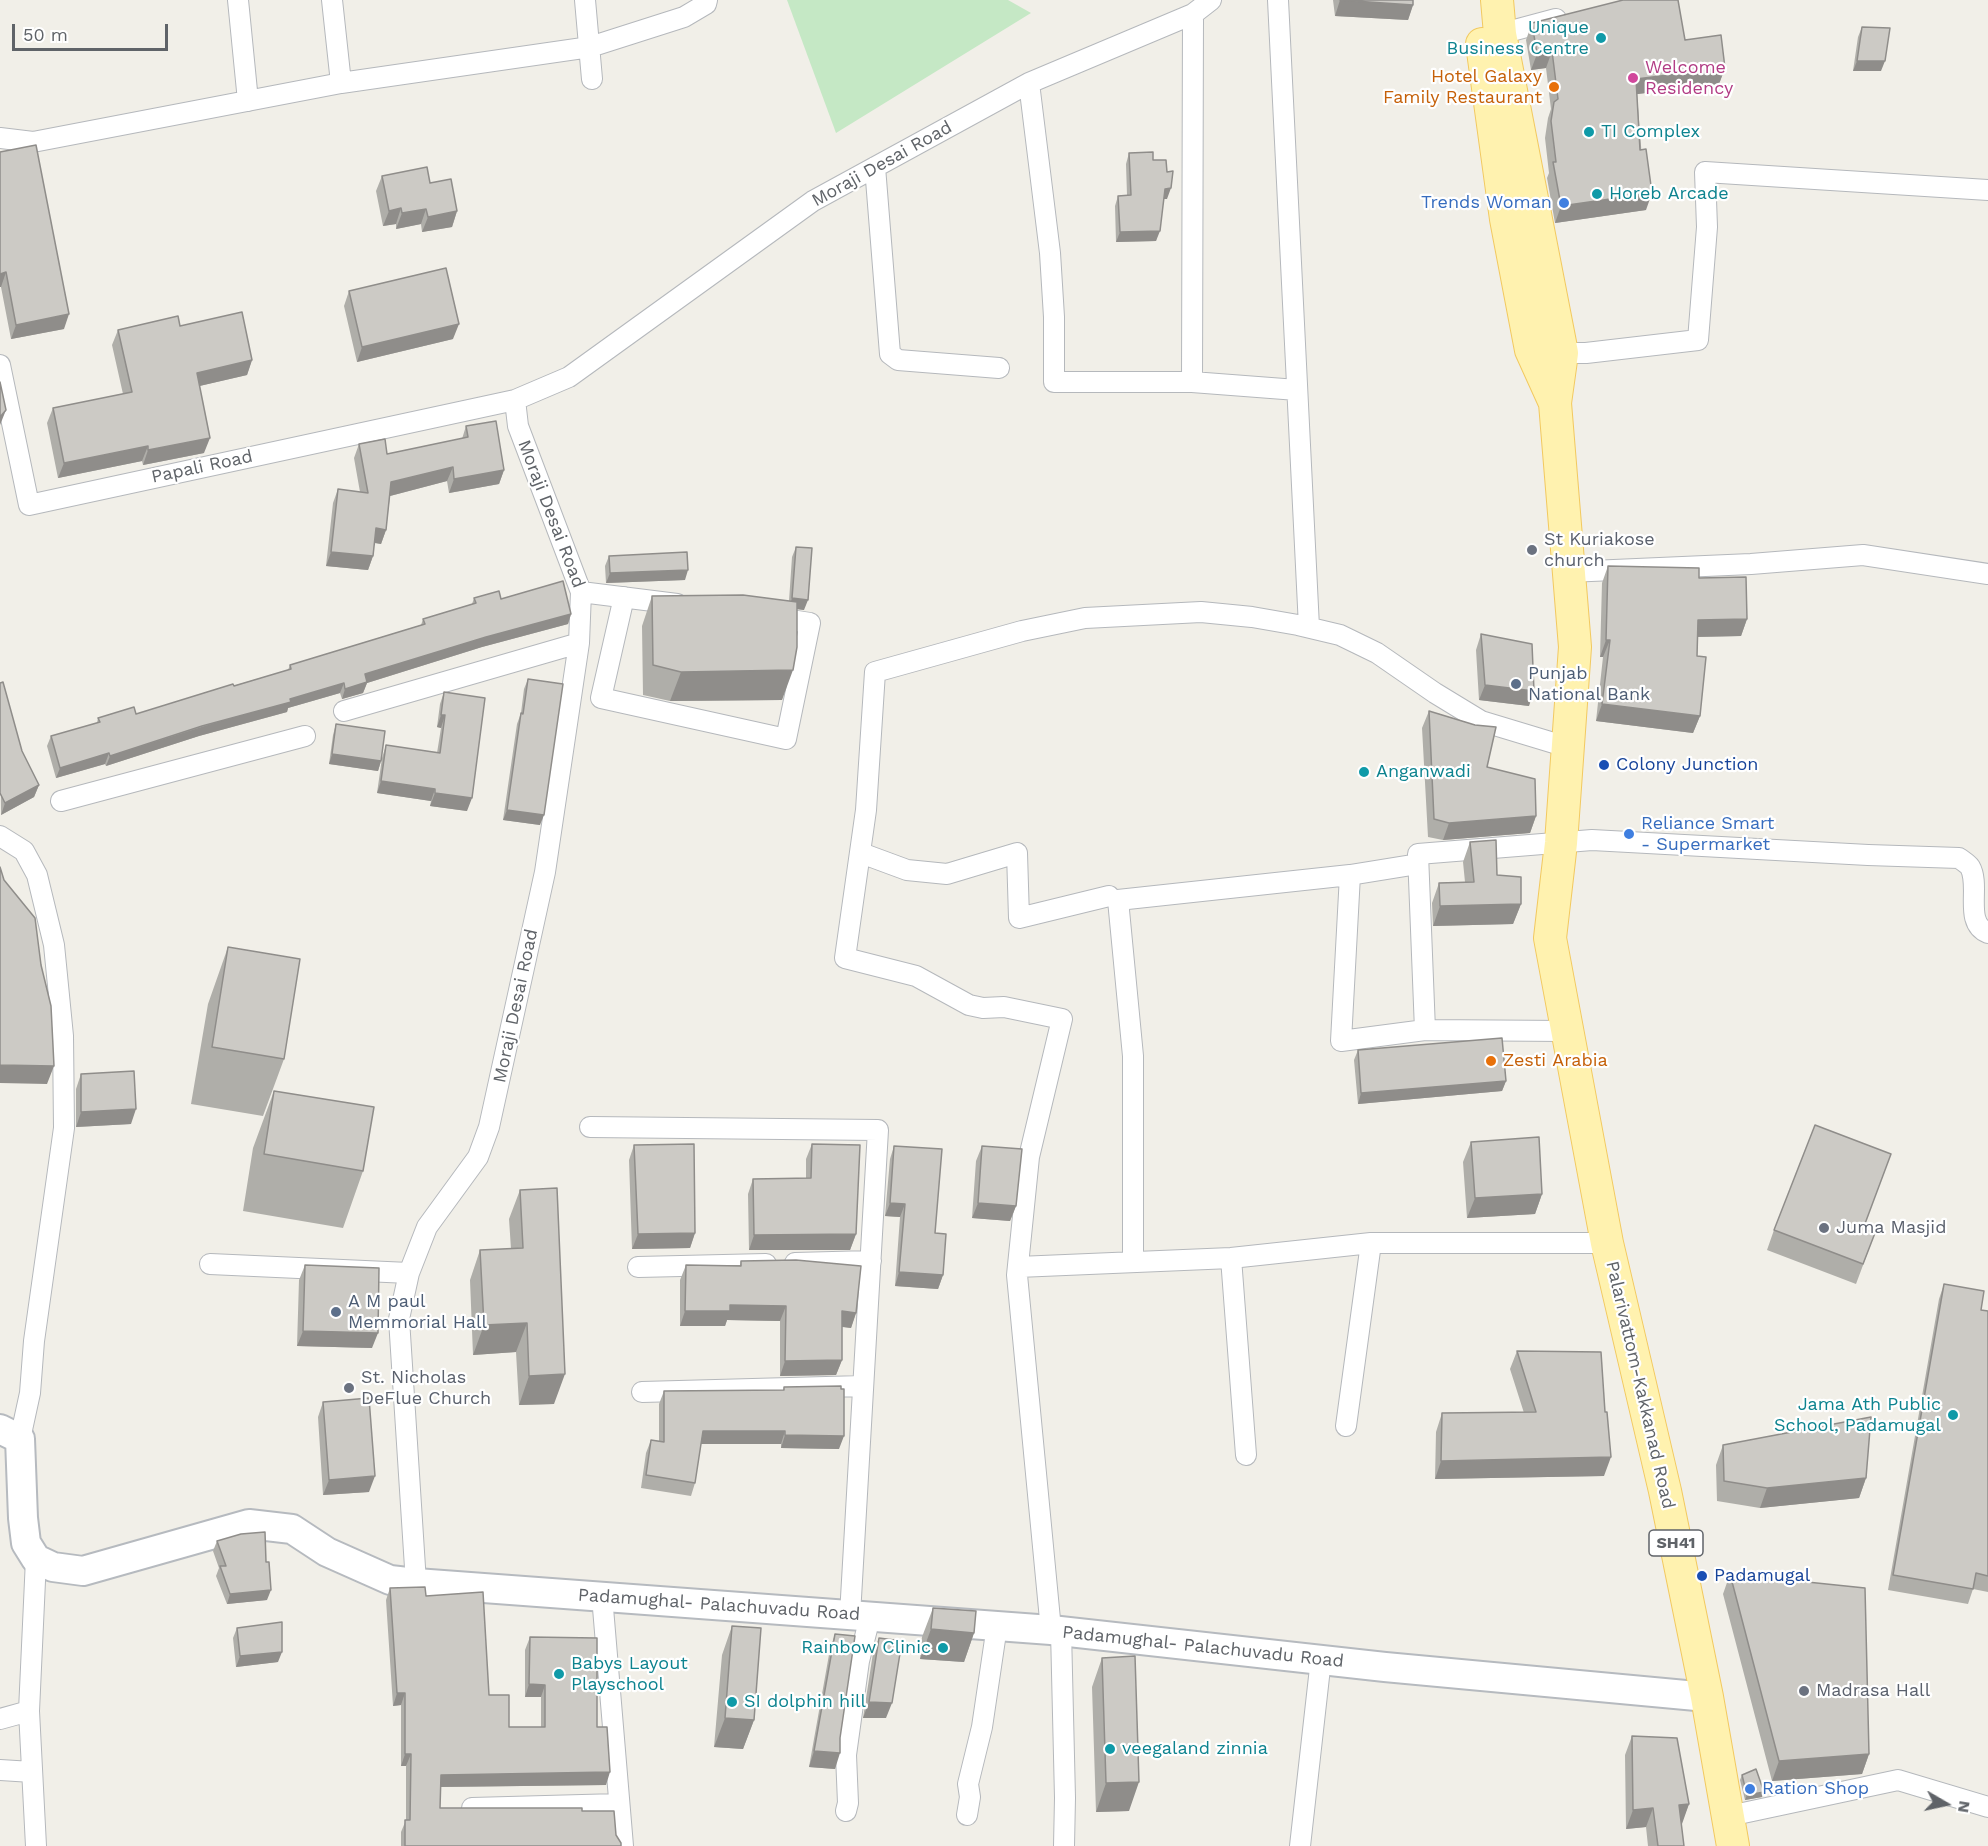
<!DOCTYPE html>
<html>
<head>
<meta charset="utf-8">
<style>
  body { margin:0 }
  #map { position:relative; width:1988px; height:1846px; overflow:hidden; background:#f1efe8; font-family:"Work Sans",sans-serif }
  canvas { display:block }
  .north { position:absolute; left:1916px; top:1774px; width:60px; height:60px; -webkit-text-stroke:4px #fff; paint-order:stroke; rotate:99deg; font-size:16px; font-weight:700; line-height:24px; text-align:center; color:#5f6368 }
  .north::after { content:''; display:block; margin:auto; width:21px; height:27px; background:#5f6368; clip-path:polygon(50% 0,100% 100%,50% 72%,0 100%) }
  .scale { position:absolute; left:12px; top:24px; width:156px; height:27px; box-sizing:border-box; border:3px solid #5f6368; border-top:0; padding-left:8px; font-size:18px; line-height:21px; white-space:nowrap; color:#5f6368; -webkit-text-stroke:4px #fff; paint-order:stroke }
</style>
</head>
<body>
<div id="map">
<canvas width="1988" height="1846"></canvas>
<div class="north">N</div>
<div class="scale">50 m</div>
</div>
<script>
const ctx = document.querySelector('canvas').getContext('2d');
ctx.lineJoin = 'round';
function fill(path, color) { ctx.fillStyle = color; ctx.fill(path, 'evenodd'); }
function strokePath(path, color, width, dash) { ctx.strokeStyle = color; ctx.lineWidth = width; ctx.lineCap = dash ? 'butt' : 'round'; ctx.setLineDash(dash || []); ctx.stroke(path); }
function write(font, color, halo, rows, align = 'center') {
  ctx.font = font + ' "Work Sans",sans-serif'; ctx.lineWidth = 4.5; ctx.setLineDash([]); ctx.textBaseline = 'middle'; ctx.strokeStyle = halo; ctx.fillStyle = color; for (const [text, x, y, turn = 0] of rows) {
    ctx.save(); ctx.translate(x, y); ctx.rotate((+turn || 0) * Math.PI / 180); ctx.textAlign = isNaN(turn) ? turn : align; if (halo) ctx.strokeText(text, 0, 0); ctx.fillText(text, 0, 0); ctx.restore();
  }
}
fill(new Path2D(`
  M787 0H1008L1031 13 836 133Z`), '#c5e8c5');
const street = new Path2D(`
  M238 0 248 101
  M332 0 341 83
  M585 0 592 79
  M1278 0 1309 627
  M1193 14 1192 382 1297 390
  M1500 34 1556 19
  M1029 83 1050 253 1054 317V382H1192
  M0 138 33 142 341 83 590 47 684 17 706 4 707 0
  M875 167 890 354 898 360 999 368
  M1562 353H1586L1698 340 1707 227 1705 172 1988 190
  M0 365 29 505 515 400
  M1568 572 1751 564 1863 555 1988 574
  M581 592 677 604
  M624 597 601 698 786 739 810 623 771 617
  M344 711 579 643
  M61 801 305 736
  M0 836 24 851 37 875 54 945 63 1036 64 1128 34 1341 30 1393 20 1439
  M861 853 907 870 947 874 1017 853 1019 918 1109 896
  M1350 875 1418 864
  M1425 1030 1418 854 1592 840 1868 855 1959 858C1963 861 1968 864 1970 867 1981 886 1963 923 1988 933
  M590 1127 878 1130 850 1615
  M1231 1258 1246 1455
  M1133 1262V1056L1118 900 1350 875 1341 1041 1425 1030 1566 1031
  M795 1263 871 1261
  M210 1264 409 1273
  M638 1267 766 1264
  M1018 1267 1231 1258 1371 1243H1607
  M642 1392 863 1386
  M1346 1426 1371 1243
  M36 1559 29 1711 36 1846
  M416 1583 399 1319 409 1273 427 1227 478 1157 489 1127 545 872 579 643 581 592 518 426 515 400 569 377 813 201 1029 83 1193 14 1211 0
  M602 1596 623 1846
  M1051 1630 1017 1275 1029 1157 1062 1019 1004 1007 983 1008 969 1005 916 976 845 958 866 810 875 672 1022 631 1085 618 1201 612 1252 617 1298 625 1340 635 1377 653 1435 693 1481 721 1567 747
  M1061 1631 1065 1798 1064 1846
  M0 1719 29 1711
  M0 1770 32 1772
  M472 1808 619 1804
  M846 1811 848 1803 846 1755 859 1661 870 1617
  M967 1815 970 1797 968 1784 982 1727 997 1626
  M1729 1816 1898 1780 1988 1807
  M1300 1846 1321 1659`);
const secondary = new Path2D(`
  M0 1429 20 1439 23 1518 26 1543 36 1559 53 1567 83 1571 249 1524 292 1529 327 1552 390 1580 416 1583 1051 1630 1385 1667 1707 1697`);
const primary = new Path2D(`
  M1497 0 1500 34 1562 353 1555 403 1575 647 1561 843 1550 938 1607 1243 1665 1491 1707 1697 1733 1846
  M1482 44 1506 219 1531 350 1555 403`);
strokePath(street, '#b5b8bc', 22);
strokePath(secondary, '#b6babf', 32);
strokePath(primary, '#f2c960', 34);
strokePath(street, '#fff', 20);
strokePath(secondary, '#fff', 28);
strokePath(primary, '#fff2af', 32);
fill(new Path2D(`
  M1333 0H1413V5L1408 20 1335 16Z
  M1532 23 1685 40 1725 68 1719 84 1637 94 1646 210 1555 223 1547 178 1549 173 1545 138 1548 118 1551 109 1546 68 1531 70 1526 40Z
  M1862 27 1881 71H1853L1858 37Z
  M0 152 64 329 11 339 1 287H0Z
  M1129 153 1153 160 1167 199H1164L1156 241 1116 242 1115 206 1118 196 1127 195 1126 164Z
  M382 176 430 183 457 211 452 227 422 232 421 224 396 229V224L383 226 376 191Z
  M349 291 453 339 357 362 344 306Z
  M180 326 252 360 247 375 199 386 204 453 143 465 142 461 58 478 47 423 53 408 123 394 112 345 118 330Z
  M466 426 504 470 499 484 449 493 447 481 390 496 386 530 381 544 374 543 373 556 368 570 326 566 333 503 338 489 360 492 354 458 359 444 387 454 462 439Z
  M796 547 804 610 797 609 782 700 670 701 643 695 642 626 652 596 789 601 792 557Z
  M609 556 685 580 606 583 605 566Z
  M1608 566 1699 578 1747 619 1741 636 1698 637 1697 656 1700 716 1693 733 1596 721 1603 657H1600L1602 583Z
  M474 598 501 599 571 614 568 624 482 647 367 683 363 693 342 699 340 693 288 708 287 712 199 736 106 766 105 764 56 778 47 746 51 736 97 723 98 718 136 714 288 670 290 665 421 625 423 619 472 604Z
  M1481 634 1529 706 1479 700 1476 650Z
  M528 679 540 825 503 820 517 724 521 713 524 689Z
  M0 683 22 751 39 785 34 797 1 815Z
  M444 692 467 811 430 806 431 801 377 793 382 758 386 745 437 753 441 728 437 727 440 704Z
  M1429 711 1536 816 1530 833 1443 840 1428 837 1422 728Z
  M336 724 381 761 378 771 329 764 333 735Z
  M1470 842 1521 904 1513 924 1433 926 1432 903 1439 883 1465 882 1463 862Z
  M228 947 284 1059 263 1116 191 1104 208 1004Z
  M1358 1050 1506 1081 1502 1091 1358 1104 1354 1060Z
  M81 1074 131 1124 76 1127V1089Z
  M274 1091 363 1171 343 1228 243 1211 253 1148Z
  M1471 1142 1542 1194 1535 1214 1467 1218 1463 1162Z
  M812 1144 856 1234 850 1250H749L748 1194 753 1179 806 1178V1159Z
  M634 1145 695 1233 690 1248 632 1249 629 1160Z
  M894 1146 935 1233 943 1275 938 1289 895 1286 900 1217 885 1216 890 1159Z
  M982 1146 1016 1206 1010 1221 972 1218 976 1161Z
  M520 1190 554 1404 519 1405 516 1352 473 1355 470 1280 480 1250 511 1249 509 1219Z
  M1863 1229 1875 1233 1856 1284 1767 1250 1774 1230Z
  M741 1261 856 1313 851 1328 842 1327V1360L836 1375 780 1376V1321L727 1320 725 1326H680V1280L686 1265H740Z
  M305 1265 372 1348 297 1346 299 1280Z
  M1944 1284 1981 1310 1988 1311V1592L1973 1589 1968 1604 1888 1590 1939 1299Z
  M1517 1351 1604 1476 1435 1479 1436 1432 1442 1413H1524L1510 1369Z
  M784 1387 839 1449 781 1448V1444H701L695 1483 691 1496 641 1488 646 1453 651 1440 659 1441V1404L664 1391 783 1390Z
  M323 1402 369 1492 323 1495 318 1417Z
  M1723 1445 1866 1478 1859 1498 1760 1508 1717 1501 1716 1465Z
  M217 1541 267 1600 227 1604 216 1576 219 1568 213 1551Z
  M1730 1574 1869 1754 1862 1774 1772 1781 1723 1594Z
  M390 1588 426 1596 489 1695 509 1727H541V1697H525V1650L530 1637 597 1727 606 1785 441 1787 440 1808 582 1811 616 1835 621 1846H401V1832L406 1820V1766H401V1705L393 1706 386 1600Z
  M933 1608 974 1633 964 1662 920 1659 922 1637Z
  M732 1626 754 1720 743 1749 714 1747 722 1655Z
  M237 1628 278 1662 236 1667 233 1638Z
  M835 1634 840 1738 835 1769 809 1767 830 1649Z
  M879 1638 886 1718H863L873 1653Z
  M1102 1658 1129 1811 1096 1812 1092 1687Z
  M1632 1736 1689 1804 1681 1824 1684 1846H1648L1646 1827 1626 1829 1625 1755Z
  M1742 1775 1762 1797 1745 1800 1740 1780Z`), '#afaea9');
fill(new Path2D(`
  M1340 0 1413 5 1408 20 1335 16Z
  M1552 51 1546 68 1531 70 1537 54Z
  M1857 61H1885L1881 71H1853Z
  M1725 68 1719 84 1630 95 1636 79Z
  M1171 188 1167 199H1161L1165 189Z
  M1652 193 1646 210 1555 223 1561 206Z
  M401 208 396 224 383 226 389 211Z
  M426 209 421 224 396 229 402 213Z
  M457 211 452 227 422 232 428 217Z
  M1160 231 1156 241 1116 242 1120 232Z
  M6 272 1 287H0V274Z
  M69 314 64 329 11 339 16 325Z
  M459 324 453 339 357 362 362 347Z
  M252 360 247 375 191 388 197 373Z
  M6 410 0 425V426V417Z
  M210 438 204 453 143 465 148 450Z
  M148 446 142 461 58 478 64 463Z
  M453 467 447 481 386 497 391 482Z
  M504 470 499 484 449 493 454 479Z
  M376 528 386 530 381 544 371 542Z
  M331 552 373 556 368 570 326 566Z
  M688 570 685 580 606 583 610 573Z
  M792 598 808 600 804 610 789 608Z
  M571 614 568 624 482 647 367 683 363 693 342 699 345 689 365 674 486 637Z
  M1747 619 1741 636 1692 637 1698 620Z
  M1606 640H1610L1603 657H1600Z
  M793 670 782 700 670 701 681 672Z
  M344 683 340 693 288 708 287 712 199 736 106 766 110 756 290 699Z
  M1485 685 1534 691 1529 706 1479 700Z
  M1602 704 1700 716 1693 733 1596 721Z
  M441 715H445L441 728 437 727Z
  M109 753 105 764 56 778 60 768Z
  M332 754 381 761 378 771 329 764Z
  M381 781 435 789 431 801 377 793Z
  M39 785 34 797 1 815 5 803Z
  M435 793 472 798 467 811 430 806Z
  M507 810 544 815 540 825 503 820Z
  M1536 816 1530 833 1443 840 1449 823Z
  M1521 904 1513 924 1433 926 1440 906Z
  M0 1065 54 1066 47 1084 0 1083Z
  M1506 1081 1502 1091 1358 1104 1361 1093Z
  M136 1109 131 1124 76 1127 81 1112Z
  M1542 1194 1535 1214 1467 1218 1475 1198Z
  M890 1203 905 1204 900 1217 885 1216Z
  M978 1203 1016 1206 1010 1221 972 1218Z
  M695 1233 690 1248 632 1249 638 1234Z
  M856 1234 850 1250H749L754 1235Z
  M899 1272 943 1275 938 1289 895 1286Z
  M730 1305 786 1306 780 1321 727 1320 725 1326H680L685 1311Z
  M842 1311 856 1313 851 1328 837 1326Z
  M527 1323 516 1352 473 1355 484 1325Z
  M303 1331 378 1333 372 1348 297 1346Z
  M842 1360 836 1375 780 1376 785 1361Z
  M565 1374 554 1404 519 1405 529 1376Z
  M703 1431H785L781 1444H698Z
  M785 1435 844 1436 839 1449 781 1448Z
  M1611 1457 1604 1476 1435 1479 1441 1461Z
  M375 1476 369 1492 323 1495 329 1480Z
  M1866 1478 1859 1498 1760 1508 1767 1488Z
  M271 1590 267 1600 227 1604 230 1594Z
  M931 1629 974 1633 964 1662 920 1659Z
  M282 1652 278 1662 236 1667 240 1656Z
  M529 1684 545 1685 541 1697H525Z
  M397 1693H405L401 1705 393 1706Z
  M869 1702 892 1703 886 1718H863Z
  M725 1718 754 1720 743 1749 714 1747Z
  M814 1751 840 1753 835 1769 809 1767Z
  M405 1754H411L406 1766H401Z
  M1869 1754 1862 1774 1772 1781 1779 1761Z
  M610 1772 606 1785 436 1787 441 1775Z
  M1139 1782 1129 1811 1096 1812 1106 1783Z
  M1764 1792 1762 1797 1745 1800 1747 1795Z
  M1689 1804 1682 1824 1672 1825 1679 1805Z
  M1653 1808 1646 1827 1626 1829 1633 1810Z`), '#8f8d8a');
const building = new Path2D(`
  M1340 0H1413V5Z
  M1623 0H1678L1685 40 1721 35 1725 68 1636 79 1640 150 1646 149 1652 193 1561 206 1553 162H1556L1551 121 1554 102 1558 99 1552 51 1537 54 1532 23Z
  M1862 27 1890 28 1885 61H1857Z
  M36 145 69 314 16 325 6 272 0 274V152Z
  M1153 152V160H1166L1167 172 1173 171 1171 188 1165 189 1160 231 1120 232 1118 196 1131 195 1129 153Z
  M427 167 430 183 451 179 457 211 428 217 426 209 402 213 401 208 389 211 382 176Z
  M446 268 459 324 362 347 349 291Z
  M242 312 252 360 197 373 210 438 148 450V446L64 463 53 408 132 392 118 330 178 316 180 326Z
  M0 382 6 410 0 417Z
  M496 421 504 470 454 479 453 467 391 482 386 530 376 528 373 556 331 552 338 489 368 493 359 444 385 439 387 454 468 437 466 426Z
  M796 547 812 548 808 600 792 598Z
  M687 552 688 570 610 573 609 556Z
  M1608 566 1699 568V578L1746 577 1747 619 1698 620 1697 656 1706 657 1700 716 1602 704 1610 640H1606Z
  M563 581 571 614 486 637 365 674 367 682 345 689 344 683 290 699 291 702 202 726 110 756 109 753 60 768 51 736 100 722 98 718 134 707 136 714 233 684 234 686 291 669 290 665 425 624 423 619 476 603 474 598 499 591 501 599Z
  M743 595 797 602V647L793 670 681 672 653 665 652 596Z
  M1481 634 1532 644 1534 691 1485 685Z
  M528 679 563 684 544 815 507 810 521 713 523 714Z
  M3 682 22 751 39 785 5 803 0 793V683Z
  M444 692 485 698 472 798 435 793V789L381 781 386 745 440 753 445 715H441Z
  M1429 711 1475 725 1496 727 1487 767 1535 779 1536 816 1449 823 1434 819Z
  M336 724 385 731 381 761 332 754Z
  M1496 840 1497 875 1521 877V904L1440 906 1439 883 1474 882 1470 842Z
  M0 867 4 880 35 918 41 965 51 1006 54 1066 0 1065Z
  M228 947 300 959 284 1059 212 1047Z
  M1502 1038 1506 1081 1361 1093 1358 1050Z
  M134 1071 136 1109 81 1112V1074Z
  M274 1091 374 1107 363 1171 264 1154Z
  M1815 1125 1891 1154 1863 1229 1875 1233 1863 1264 1774 1230Z
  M1539 1137 1542 1194 1475 1198 1471 1142Z
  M694 1144 695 1233 638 1234 634 1145Z
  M812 1144 860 1145 856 1234 754 1235 753 1179 811 1178Z
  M894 1146 942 1149 935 1233 946 1234 943 1275 899 1272 905 1204 890 1203Z
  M982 1146 1022 1149 1016 1206 978 1203Z
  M557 1188 565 1374 529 1376 527 1323 484 1325 480 1250 523 1248 520 1190Z
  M796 1260 861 1266 856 1313 842 1311V1360L785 1361 786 1306 730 1305V1311H685L686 1265 741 1266V1261Z
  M305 1265 379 1268 378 1333 303 1331Z
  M1944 1284 1984 1291 1981 1310 1988 1311V1576L1976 1573 1973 1589 1893 1575Z
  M1517 1351 1601 1352 1605 1412H1607L1611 1457 1441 1461 1442 1413 1536 1412Z
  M841 1386V1389H844V1436L785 1435V1431H703L695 1483 646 1475 651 1440 664 1442V1391L784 1390V1387Z
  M369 1398 375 1476 329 1480 323 1402Z
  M1871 1417 1866 1478 1767 1488 1724 1481 1723 1445Z
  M265 1532 266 1562H269L271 1590 230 1594 220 1566H226L217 1541 241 1534Z
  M1730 1574 1865 1588 1869 1754 1779 1761Z
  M425 1587 426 1596 483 1592 489 1695H509V1727H545V1685L529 1684 530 1637 597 1638V1727H607L610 1772 441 1775 440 1808H582V1811H614L616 1835 621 1843V1846H405V1820H410L411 1754H405V1693H397L390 1588Z
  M933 1608 976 1611 974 1633 931 1629Z
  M282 1622V1652L240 1656 237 1628Z
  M732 1626 761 1628 754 1720 725 1718Z
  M835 1634 855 1636 840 1738V1753L814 1751Z
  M879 1638 902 1641 892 1703 869 1702Z
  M1135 1656 1139 1782 1106 1783 1102 1658Z
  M1632 1736 1677 1738 1689 1804 1679 1805 1684 1846H1658L1653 1808 1633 1810Z
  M1756 1769 1764 1792 1747 1795 1742 1775Z`);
fill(building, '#cccac5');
strokePath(building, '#8f8d8a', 1.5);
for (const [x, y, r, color] of [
  [1601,38,6,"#0f9aa8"],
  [1633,78,6,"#d1479c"],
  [1554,87,6,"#e8710a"],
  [1589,132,6,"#0f9aa8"],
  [1597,194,6,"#0f9aa8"],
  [1564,203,6,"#3f7fe0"],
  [1532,550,6,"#6b7280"],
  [1516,684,6,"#5c6f8a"],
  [1604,765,6,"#1a4fb4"],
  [1364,772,6,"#0f9aa8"],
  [1629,834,6,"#3f7fe0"],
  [1491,1061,6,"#e8710a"],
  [1824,1228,6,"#6b7280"],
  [336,1312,6,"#5c6f8a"],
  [349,1388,6,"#6b7280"],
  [1953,1415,6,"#0f9aa8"],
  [1702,1576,6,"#1a4fb4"],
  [943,1648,6,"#0f9aa8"],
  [559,1674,6,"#0f9aa8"],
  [1804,1691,6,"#6b7280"],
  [732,1702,6,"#0f9aa8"],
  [1110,1749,6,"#0f9aa8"],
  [1750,1789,6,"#3f7fe0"]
]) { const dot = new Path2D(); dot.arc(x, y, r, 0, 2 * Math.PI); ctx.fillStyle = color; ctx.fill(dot); strokePath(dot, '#fff', 2); }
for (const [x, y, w] of [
  [1676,1543,54]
]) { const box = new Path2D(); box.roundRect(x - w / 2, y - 13, w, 26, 4.5); ctx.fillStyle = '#fff'; ctx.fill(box); strokePath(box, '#5f6368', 1.5); }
write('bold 16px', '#5f6368', null, [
  ["SH41",1676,1543]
]);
write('18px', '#0d838f', '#fff', [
  ["Unique",1589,28,"right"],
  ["Business Centre",1589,49,"right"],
  ["TI Complex",1601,132],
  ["Horeb Arcade",1609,194],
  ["Anganwadi",1376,772],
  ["Jama Ath Public",1941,1405,"right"],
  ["School, Padamugal",1941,1426,"right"],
  ["Rainbow Clinic",931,1648,"right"],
  ["Babys Layout",571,1664],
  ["Playschool",571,1685],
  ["SI dolphin hill",744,1702],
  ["veegaland zinnia",1122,1749]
], 'left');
write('18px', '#b23c85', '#fff', [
  ["Welcome",1645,68],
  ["Residency",1645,89]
], 'left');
write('18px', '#c56008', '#fff', [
  ["Hotel Galaxy",1542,77],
  ["Family Restaurant",1542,98],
  ["Zesti Arabia",1503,1061,"left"]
], 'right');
write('18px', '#5f6368', '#fff', [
  ["Moraji Desai Road",882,164,-29],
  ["Papali Road",202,467,-12],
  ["Moraji Desai Road",551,514,69],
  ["Moraji Desai Road",516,1006,-78],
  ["Palarivattom-Kakkanad Road",1640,1385,77],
  ["Padamughal- Palachuvadu Road",719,1605,4],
  ["Padamughal- Palachuvadu Road",1203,1647,6]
]);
write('18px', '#366cbe', '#fff', [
  ["Trends Woman",1552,203,"right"],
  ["Reliance Smart",1641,824],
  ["- Supermarket",1641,845],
  ["Ration Shop",1762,1789]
], 'left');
write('18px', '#5b616d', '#fff', [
  ["St Kuriakose",1544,540],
  ["church",1544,561],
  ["Juma Masjid",1836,1228],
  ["St. Nicholas",361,1378],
  ["DeFlue Church",361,1399],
  ["Madrasa Hall",1816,1691]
], 'left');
write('18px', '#4e5e75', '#fff', [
  ["Punjab",1528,674],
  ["National Bank",1528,695],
  ["A M paul",348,1302],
  ["Memmorial Hall",348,1323]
], 'left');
write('18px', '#164399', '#fff', [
  ["Colony Junction",1616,765],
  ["Padamugal",1714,1576]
], 'left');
</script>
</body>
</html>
